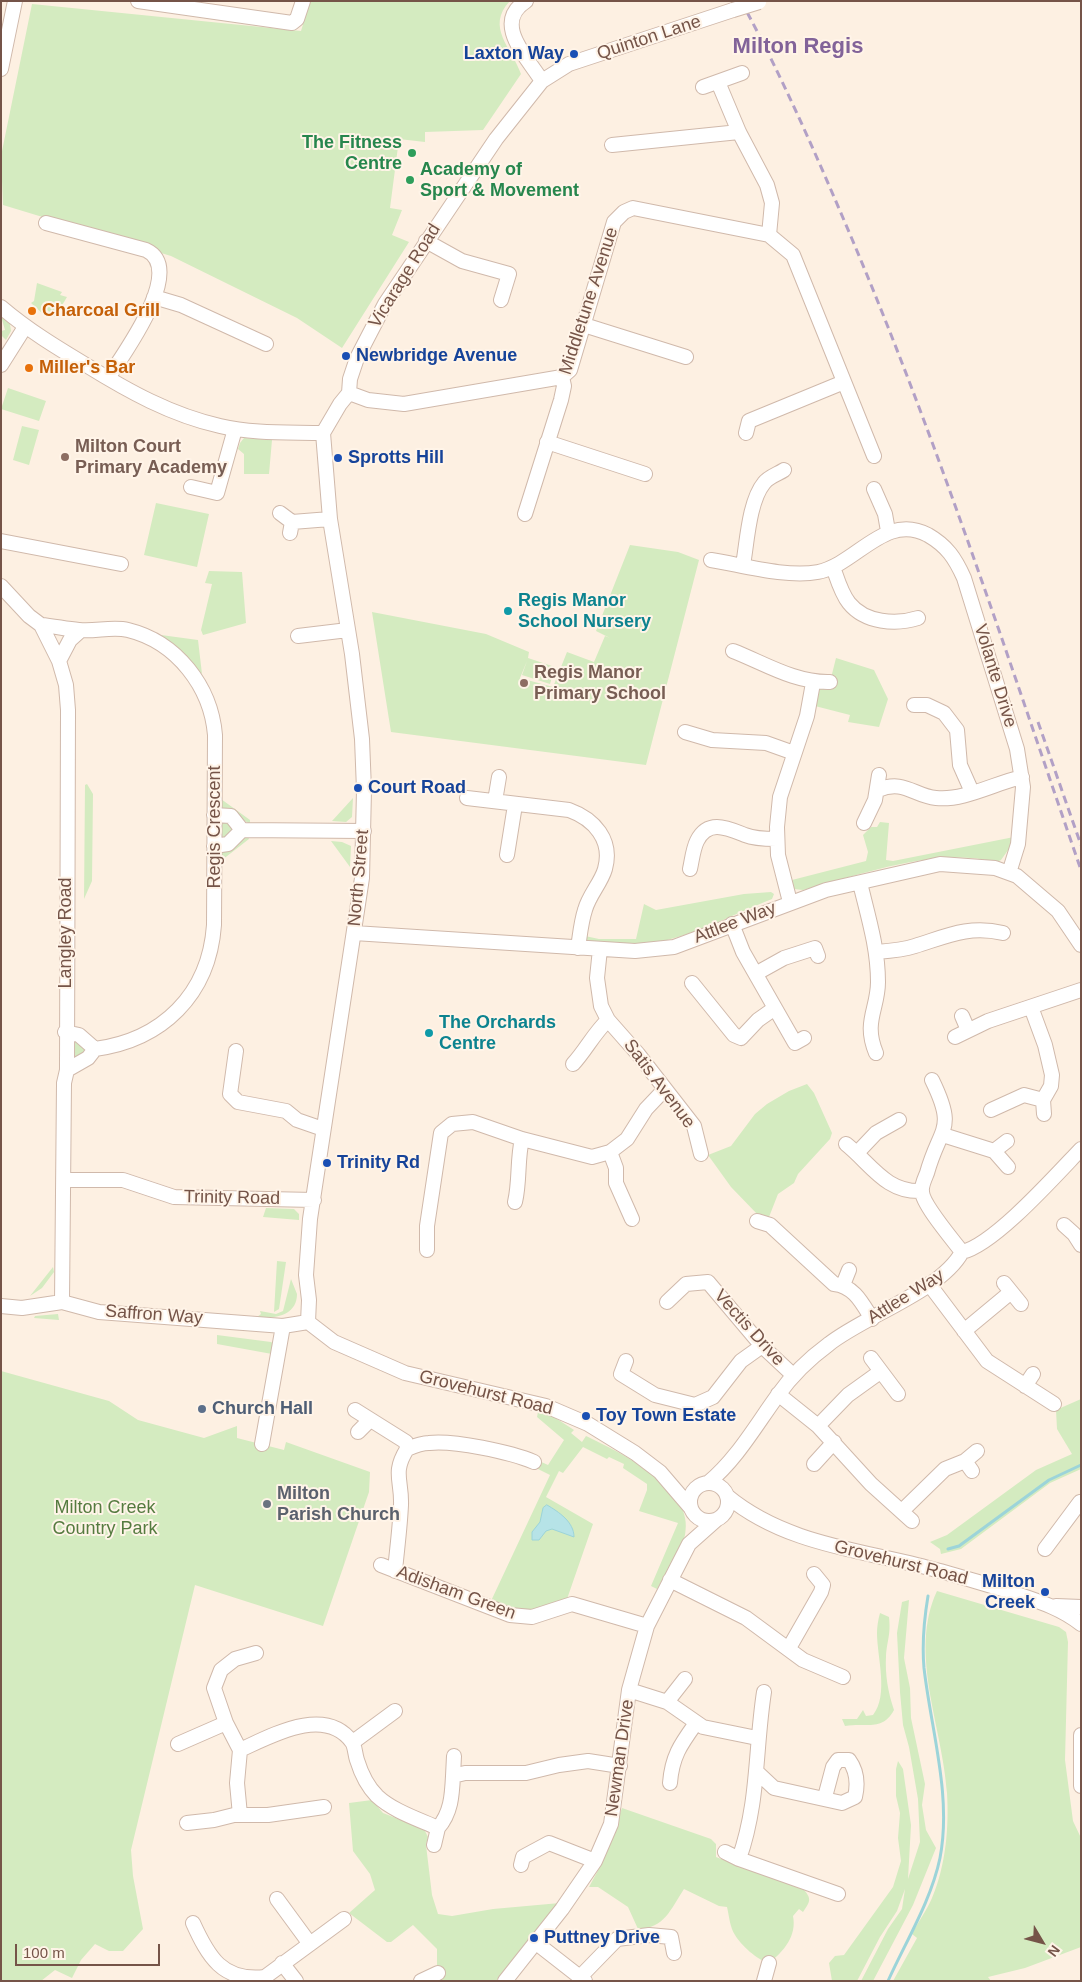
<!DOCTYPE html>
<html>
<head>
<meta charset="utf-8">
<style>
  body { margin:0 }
  #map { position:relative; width:1082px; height:1982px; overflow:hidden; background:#fdf0e2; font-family:Arial,sans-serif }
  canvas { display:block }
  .frame { position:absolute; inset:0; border:2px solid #755448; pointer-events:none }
  .north { position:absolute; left:1017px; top:1917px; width:50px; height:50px; -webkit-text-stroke:4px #fff4e8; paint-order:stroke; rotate:127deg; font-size:14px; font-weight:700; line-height:20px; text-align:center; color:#755448 }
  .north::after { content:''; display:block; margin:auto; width:18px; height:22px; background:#755448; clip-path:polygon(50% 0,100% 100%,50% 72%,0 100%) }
  .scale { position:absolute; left:15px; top:1944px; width:145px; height:22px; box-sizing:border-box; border:2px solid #755448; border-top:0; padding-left:6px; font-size:15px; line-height:18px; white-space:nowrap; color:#755448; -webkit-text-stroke:4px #fff4e8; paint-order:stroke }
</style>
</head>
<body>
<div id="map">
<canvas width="1082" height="1982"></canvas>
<div class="frame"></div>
<div class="north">N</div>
<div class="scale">100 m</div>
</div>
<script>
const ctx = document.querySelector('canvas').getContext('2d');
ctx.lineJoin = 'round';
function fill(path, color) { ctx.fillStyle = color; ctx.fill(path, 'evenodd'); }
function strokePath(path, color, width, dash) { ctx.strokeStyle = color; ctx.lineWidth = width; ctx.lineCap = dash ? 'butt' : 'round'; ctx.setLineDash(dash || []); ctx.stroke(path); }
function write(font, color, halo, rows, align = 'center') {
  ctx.font = font + ' Arial,sans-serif'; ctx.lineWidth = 4; ctx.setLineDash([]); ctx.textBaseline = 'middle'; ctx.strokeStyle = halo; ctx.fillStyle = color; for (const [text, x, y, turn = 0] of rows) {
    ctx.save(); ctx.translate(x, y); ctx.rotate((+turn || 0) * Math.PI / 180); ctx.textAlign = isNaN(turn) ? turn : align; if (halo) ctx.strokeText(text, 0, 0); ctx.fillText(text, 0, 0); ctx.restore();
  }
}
fill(new Path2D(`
  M310 1H510C485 27 512 48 521 74L483 130 425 132V142L399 139 390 208 402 210 392 235 409 242 342 348 297 318 171 256 3 205 1 156 32 4 301 31Z
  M37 283 62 292 60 295 67 297 55 317 47 310 43 314 31 303 34 301Z
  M1 316 10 324 11 331 6 340 1 335V331L5 330Z
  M8 388 46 401 39 421 1 409Z
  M22 426 39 430 29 465 13 460Z
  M244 438 272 440 269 474H244V454L238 449 240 443Z
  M156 503 209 514 197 567 144 555Z
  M630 545 678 552 699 560 646 765 391 732 372 612 486 634 529 652 528 658 555 667 550 684 522 675 527 661 520 678 553 687 567 652 594 662 605 636 610 638 596 631Z
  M209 571 242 572 246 623 203 635 201 630 212 584 205 583Z
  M161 635 198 640 202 674 183 652Z
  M836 658 874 670 888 699 879 727 848 722 850 715 815 706 820 688 828 690Z
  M87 784 93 794 92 881 84 899 85 785Z
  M353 798 352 817 346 822 332 821Z
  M221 799 250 820V824L220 806Z
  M223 819 234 825 233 837 221 839 219 827Z
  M880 822 889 823 886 860 893 861 1014 837 1011 846 1001 860 997 862C933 847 865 874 803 890L794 889 792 880 866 861 868 852 863 835 871 827H877Z
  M245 836H248L249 839 222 860 221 851Z
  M331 841 342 842 351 846 350 867Z
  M771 892 774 894 772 899C732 915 691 937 649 944 628 947 605 944 584 942L585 936 599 939H636L644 904 656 910 744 894Z
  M75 1038 85 1047V1050L78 1058 74 1059 72 1039Z
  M807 1084 814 1093 832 1133 830 1139 798 1174 794 1183 778 1194 769 1217 759 1216 731 1187 708 1155 731 1146 755 1114 767 1104 789 1091Z
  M266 1208 294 1209 299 1214V1220L263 1217Z
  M277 1261 286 1262 279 1309 274 1312Z
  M53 1267 54 1272 42 1288 30 1296Z
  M291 1279 297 1294C297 1316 274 1319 257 1317L261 1314 260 1311 276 1314 283 1311Z
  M58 1314 59 1320 34 1318 35 1316Z
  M217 1335 271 1342 274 1344 272 1354 217 1344Z
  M1 1371 109 1401 138 1420 204 1438 237 1426V1438L284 1450 286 1442 370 1472 369 1492 323 1626 195 1585 131 1850 133 1876 143 1929 123 1951H109L95 1944 81 1960 72 1978 55 1970 41 1981H1Z
  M1081 1399V1469L1050 1483 961 1549 941 1554 940 1549 930 1542 947 1535 1036 1470 1072 1454 1057 1429 1056 1410Z
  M538 1412 554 1417 574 1430 571 1433 582 1442 586 1436C619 1452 696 1488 685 1535 681 1554 666 1572 657 1589L651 1586 678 1523 639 1511 647 1490V1484L623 1468 624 1464 609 1457 607 1459 583 1447 563 1473 559 1471 546 1497 593 1524 567 1599 524 1612 491 1601 550 1475 534 1467 537 1460 548 1465 564 1440 537 1417Z
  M937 1591 1059 1627 1066 1632 1068 1642 1065 1760 1073 1821 1081 1838V1947L1025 1968 988 1977 991 1981H893L917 1938 912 1934C918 1922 927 1910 932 1898 946 1865 949 1827 947 1793 943 1728 908 1653 937 1591Z
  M909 1600 904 1658 910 1688 911 1718 925 1784 922 1805 926 1830 936 1848 913 1905 873 1981H861L888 1929 902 1909 905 1889 897 1911 880 1937 857 1981H832L829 1963 835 1956 844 1955 893 1887 901 1861 898 1838 900 1813 896 1796V1769L898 1761 903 1769 911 1825 908 1879 920 1842 918 1799 909 1747 903 1725 900 1692 897 1633 902 1602Z
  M880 1613 889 1617C891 1635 887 1640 886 1656 885 1675 888 1692 894 1710 882 1732 867 1722 845 1726L842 1719H857L863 1710 866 1716 873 1715C889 1695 877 1657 877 1633 877 1627 878 1620 880 1613Z
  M372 1800 383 1813 424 1829 428 1837 426 1845 432 1895 438 1914 452 1916 493 1909 560 1903 496 1981H442L437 1974V1949L413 1925 391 1942H387L349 1913 375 1890 370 1874 353 1851 349 1803Z
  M622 1808 711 1839 716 1844V1857L804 1890C812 1899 810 1902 803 1912L799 1909 793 1916C797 1936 784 1951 769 1963 757 1960 741 1945 735 1935 730 1928 729 1915 727 1907L719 1906 684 1889C670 1910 665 1928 638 1929L628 1907 598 1887H589L602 1863Z`), '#d4ebc0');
const water = new Path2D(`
  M547 1505C559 1512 574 1522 574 1537L552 1529 546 1531 539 1540H532V1532L540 1522 543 1508Z`);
fill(water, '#b6e3e7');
strokePath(water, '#9cd4d9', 1);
strokePath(new Path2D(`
  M948 1549 959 1546 1049 1480 1081 1465
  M888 1981C906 1941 931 1901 940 1858 952 1796 931 1730 924 1668 922 1645 924 1620 928 1596`), '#9cd4d9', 3);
const minor = new Path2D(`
  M138 1 292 23 297 19 303 1
  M526 1C492 23 527 57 542 81
  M1 69 15 1
  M718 82 739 132 767 185 772 203 769 235
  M703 87 742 73
  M612 145 739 132
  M46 223 146 250C187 269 122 356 108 378
  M426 241 462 261 509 274 501 300
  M154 297 181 305 266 344
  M1 307C28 330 56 347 86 365 128 391 171 415 220 426 253 434 289 432 323 433
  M584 325 686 357
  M1 365 25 327
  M349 393 368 400 404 404 562 377
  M746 433 749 421 844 382
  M547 442 645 474
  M191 487 217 493 235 429
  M874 489 885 514 888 531
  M280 513 292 522
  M525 514 561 400 564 386 562 377 570 370 614 222 624 212 633 208 769 235 793 255 874 456
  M290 533 292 522 330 519
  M1 541 121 564
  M711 560C742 565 787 578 818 572 857 564 885 512 928 535 947 546 955 558 964 578L1017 749 1023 787 1018 844 1009 873
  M743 565C747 543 749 501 764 483 768 477 778 474 784 470
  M833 567C837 578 841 593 849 603 865 623 896 625 918 618
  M1 586 29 616 41 625 59 661 66 685 68 710 67 1070 64 1083 62 1302
  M41 625C54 626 66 629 79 630 95 632 112 626 128 630 177 642 211 687 215 735L214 925C209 995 162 1040 95 1049L88 1058 67 1070
  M298 636 348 630
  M733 651C764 663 795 683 830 682
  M59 661 70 640 80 631
  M914 705H927L944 713 957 730 960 765 972 792
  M685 732 712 740 766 743 794 753
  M878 790C904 779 914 796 936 798 964 801 995 783 1022 777
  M467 798 569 810C594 819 613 840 605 869 601 883 589 895 585 910 581 922 580 935 578 948
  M495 801 499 777
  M214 815 231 816 242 830
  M864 823 875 800 879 775
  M214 846 228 844 242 830 364 831
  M507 855 515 805
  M690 869C692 860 693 849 697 841 708 819 727 828 745 835 755 839 766 839 776 839
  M860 883C868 916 878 948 878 982 878 1009 863 1022 876 1053
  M790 902 778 855 777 827 780 797 807 716 813 683
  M732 924 743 952 795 1043 804 1038
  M354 933 635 951 674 947 826 890 940 864 995 868 1017 876 1058 911 1081 945
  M600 949 597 978 601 1006 608 1020 638 1054 694 1126 701 1154
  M876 952C889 951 903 950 915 946 947 936 969 925 1003 933
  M757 973 784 958 815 948 818 956
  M692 983 734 1035 741 1038 758 1020 775 1008
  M1031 1007 1045 1045 1052 1075 1051 1086 1043 1100 1044 1114
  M962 1016 968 1030
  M65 1032 79 1035 95 1049
  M955 1037 988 1021 1081 990
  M236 1051 230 1094 238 1102 286 1111 297 1120 323 1129
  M573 1064C586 1050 594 1033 608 1020
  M932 1080C957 1131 940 1126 927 1173 925 1178 921 1186 922 1192 923 1205 953 1240 962 1252
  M991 1110 1024 1095 1043 1100
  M943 1135 994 1151
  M1007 1141 994 1151 1008 1167
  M846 1144C871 1164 886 1193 922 1191
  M610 1152 616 1168V1183L632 1219
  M857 1153 876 1133 899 1120
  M64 1180H123L174 1197 314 1200
  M515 1202C520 1181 517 1160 522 1139
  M757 1221 770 1225 834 1284C854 1286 862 1303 872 1319
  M1064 1225 1074 1234 1081 1245
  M427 1250V1226L441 1133 452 1124 473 1122 522 1139 592 1157 610 1152 627 1139 646 1109 665 1089
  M1004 1283 1021 1304
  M929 1284 987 1361 1054 1404
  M843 1285 849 1270
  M667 1302 686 1284 708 1282 762 1346 793 1375
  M1 1306 22 1308 62 1302 99 1312 283 1326 308 1322
  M308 1322 309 1300 306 1275 310 1219 362 878 364 790 362 739 352 654 330 519 323 433 340 404 349 393 350 379 357 358 385 304 496 139 542 81 569 64 733 10
  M308 1322 334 1342 405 1373 546 1406 588 1424 635 1453 660 1472 690 1507
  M964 1331 1011 1292
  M871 1358 898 1394
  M626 1361 621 1374 655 1395 695 1405 713 1397 741 1361 762 1346
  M1025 1386 1033 1374
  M778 1394 818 1426 871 1484 912 1521
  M355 1410 406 1442 407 1449
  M818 1426 848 1395 880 1372
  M358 1432 369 1421
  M262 1444 283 1326
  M965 1461 972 1471
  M814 1464 834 1442
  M708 1483C737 1459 756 1425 778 1395 792 1375 810 1358 829 1344 864 1316 941 1291 962 1252 994 1245 1056 1175 1081 1149
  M690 1502a19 19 0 1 1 38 0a19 19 0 1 1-38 0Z
  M727 1496C781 1541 851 1549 917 1565 946 1572 974 1581 1002 1589 1030 1599 1057 1605 1081 1624
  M902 1511 945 1469 965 1461 977 1451
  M1045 1549 1080 1502
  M381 1565 510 1615 532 1617 572 1604 647 1626
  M395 1571C397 1549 400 1527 401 1505 402 1480 392 1473 407 1449 414 1446 421 1443 429 1443 453 1440 511 1452 534 1462
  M670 1580 746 1618 803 1660 843 1677
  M1056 1606 1081 1607
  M789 1648 821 1592 823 1585 814 1574
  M629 1690 667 1702 703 1727 757 1738
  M667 1702 685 1679
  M1081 1735V1786
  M353 1742 395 1711
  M178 1744 226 1723
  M240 1750C271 1736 325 1705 352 1742 355 1746 355 1754 357 1760 361 1773 368 1787 377 1796 393 1811 418 1819 438 1828 451 1813 452 1796 453 1776L465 1773H526L559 1765 588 1761 620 1766
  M240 1750 226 1723 214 1688 221 1670 235 1659 256 1653
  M758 1773 774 1788 842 1803 855 1797C858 1784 857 1771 849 1760H838L833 1767 825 1797
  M453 1776 454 1756
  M670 1783C672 1756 681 1744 696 1723
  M240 1815 237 1783 240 1750
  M187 1823 214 1820 234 1815H268L324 1807
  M434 1845 438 1828
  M725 1852 739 1859C759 1802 755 1750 764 1692
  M739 1859 838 1894
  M521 1865 523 1857 549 1843 595 1861
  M277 1899 310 1944
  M193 1923C208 1956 222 1982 265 1977L344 1919
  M535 1942 585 1981
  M282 1963 296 1981
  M581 1976 617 1939 649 1935 671 1937 674 1953
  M421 1981 438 1973
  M505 1981 562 1909 595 1861 611 1824 629 1690 647 1626 689 1544 716 1520
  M764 1981 769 1963`);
strokePath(minor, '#d0b9ab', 16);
strokePath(minor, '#fff', 14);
strokePath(new Path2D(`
  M741 1C783 78 818 159 852 239 939 445 1008 658 1081 870
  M1038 722 1081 845`), '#b2a0c6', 3, [8, 5]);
const minorBridge = new Path2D(`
  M733 10 759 2`);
strokePath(minorBridge, '#d0b9ab', 16, []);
strokePath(minorBridge, '#fff', 14);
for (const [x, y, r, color] of [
  [574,54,5,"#1a4fb4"],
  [412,153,5,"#2e9e5b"],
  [410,180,5,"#2e9e5b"],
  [32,311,5,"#e8710a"],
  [346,356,5,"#1a4fb4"],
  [29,368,5,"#e8710a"],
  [65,457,5,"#8d6e63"],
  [338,458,5,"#1a4fb4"],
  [508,611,5,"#0f9aa8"],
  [524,683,5,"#8d6e63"],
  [358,788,5,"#1a4fb4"],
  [429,1033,5,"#0f9aa8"],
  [327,1163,5,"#1a4fb4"],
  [202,1409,5,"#5c6f8a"],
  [586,1416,5,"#1a4fb4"],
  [267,1504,5,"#6b7280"],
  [1045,1592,5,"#1a4fb4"],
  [534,1938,5,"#1a4fb4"]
]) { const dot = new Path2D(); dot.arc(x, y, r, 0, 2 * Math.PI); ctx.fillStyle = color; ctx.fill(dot); strokePath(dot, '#fff4e8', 2); }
write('18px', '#755448', '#fff4e8', [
  ["Quinton Lane",649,38,-18],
  ["Vicarage Road",405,276,-58],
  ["Middletune Avenue",589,301,-72],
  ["Volante Drive",995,676,73],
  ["Regis Crescent",215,827,-90],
  ["North Street",359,878,-85],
  ["Attlee Way",735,923,-21],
  ["Langley Road",66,933,-90],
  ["Satis Avenue",659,1084,53],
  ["Trinity Road",232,1198,1],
  ["Attlee Way",906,1297,-32],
  ["Saffron Way",154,1315,4],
  ["Vectis Drive",749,1328,48],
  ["Grovehurst Road",486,1393,14],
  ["Grovehurst Road",901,1563,14],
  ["Adisham Green",456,1593,20],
  ["Newman Drive",620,1758,-82]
]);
write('bold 18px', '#164399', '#fff4e8', [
  ["Laxton Way",564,54,"right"],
  ["Newbridge Avenue",356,356],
  ["Sprotts Hill",348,458],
  ["Court Road",368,788],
  ["Trinity Rd",337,1163],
  ["Toy Town Estate",596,1416],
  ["Milton",1035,1582,"right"],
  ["Creek",1035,1603,"right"],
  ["Puttney Drive",544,1938]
], 'left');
write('bold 18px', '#27864d', '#fff4e8', [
  ["The Fitness",402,143],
  ["Centre",402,164],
  ["Academy of",420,170,"left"],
  ["Sport & Movement",420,191,"left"]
], 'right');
write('bold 18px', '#c56008', '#fff4e8', [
  ["Charcoal Grill",42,311],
  ["Miller's Bar",39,368]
], 'left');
write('bold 18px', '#785e54', '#fff4e8', [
  ["Milton Court",75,447],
  ["Primary Academy",75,468],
  ["Regis Manor",534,673],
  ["Primary School",534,694]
], 'left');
write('bold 18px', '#0d838f', '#fff4e8', [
  ["Regis Manor",518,601],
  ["School Nursery",518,622],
  ["The Orchards",439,1023],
  ["Centre",439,1044]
], 'left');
write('bold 18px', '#4e5e75', '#fff4e8', [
  ["Church Hall",212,1409]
], 'left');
write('bold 18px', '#5b616d', '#fff4e8', [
  ["Milton",277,1494],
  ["Parish Church",277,1515]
], 'left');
write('18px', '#557b3f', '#fff4e8', [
  ["Milton Creek",105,1508],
  ["Country Park",105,1529]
]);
write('bold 22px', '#826399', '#fff4e8', [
  ["Milton Regis",798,47]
]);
</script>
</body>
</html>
